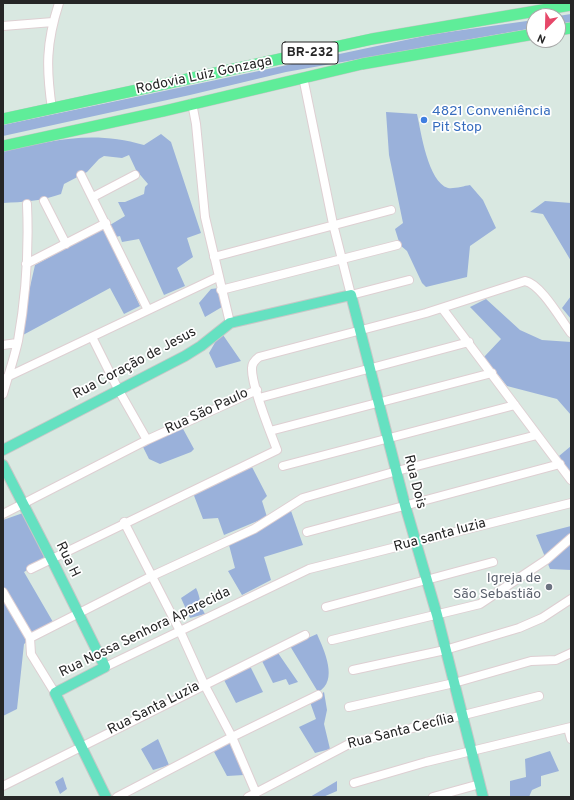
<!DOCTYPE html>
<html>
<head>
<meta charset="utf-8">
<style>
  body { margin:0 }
  #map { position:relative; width:574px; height:800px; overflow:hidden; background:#d9e8e1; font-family:Overpass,sans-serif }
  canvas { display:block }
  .frame { position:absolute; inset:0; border:4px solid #262626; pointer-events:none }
  .north { position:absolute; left:526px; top:8px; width:40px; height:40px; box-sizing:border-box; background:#fff; border:1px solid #a8a8a8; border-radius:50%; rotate:203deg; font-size:11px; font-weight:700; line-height:16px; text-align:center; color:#262626 }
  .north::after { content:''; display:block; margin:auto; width:14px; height:18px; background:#e64869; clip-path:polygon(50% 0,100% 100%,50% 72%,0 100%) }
</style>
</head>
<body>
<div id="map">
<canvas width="574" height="800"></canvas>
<div class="frame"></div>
<div class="north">N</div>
</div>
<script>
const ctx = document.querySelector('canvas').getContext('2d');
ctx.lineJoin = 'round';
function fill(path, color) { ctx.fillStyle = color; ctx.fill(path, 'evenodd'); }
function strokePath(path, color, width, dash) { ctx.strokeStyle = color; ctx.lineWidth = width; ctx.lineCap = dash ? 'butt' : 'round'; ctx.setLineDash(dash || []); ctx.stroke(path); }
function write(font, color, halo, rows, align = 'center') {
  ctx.font = font + ' Overpass,sans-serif'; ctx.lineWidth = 3.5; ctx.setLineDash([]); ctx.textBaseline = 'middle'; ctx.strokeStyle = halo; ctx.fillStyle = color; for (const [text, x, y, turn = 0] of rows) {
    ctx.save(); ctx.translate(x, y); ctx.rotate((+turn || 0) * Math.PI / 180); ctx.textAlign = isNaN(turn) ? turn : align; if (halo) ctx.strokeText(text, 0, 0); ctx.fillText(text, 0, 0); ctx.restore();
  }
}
fill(new Path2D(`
  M571 14V22L558 24V16Z
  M534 20V28L286 72 190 95 3 136V125L434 34Z
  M386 112 417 114C421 132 428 182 448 188 454 189 464 186 470 185L483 200 496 228 470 246 467 277 426 287 422 283 407 251 400 245 395 229 403 223 389 155Z
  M161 134 171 142 201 233 187 238 193 257 177 268 185 286 164 295 139 239 122 242 120 236 116 237 110 225 125 216 118 202H125L144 194 145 187 148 184 136 170 129 155 122 158 104 156 99 159 87 172 64 184 61 194C42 201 23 202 3 203V151C54 140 93 130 144 145Z
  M545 201 571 203V261L543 214 530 212Z
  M103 228 140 306 124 314 110 288 23 335 27 300 35 265Z
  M219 288 222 307 205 317 199 303 211 289Z
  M571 296V319L562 308Z
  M486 299 520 330 542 340 571 342V415L557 399 507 386 484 357 501 339 470 307Z
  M221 332 241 361 216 368 209 353Z
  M182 427 194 449 191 452 160 464 149 459 142 445Z
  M571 446V473L559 456Z
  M252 467 267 496 262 501 267 517 224 535 218 518 203 519 193 493Z
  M290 508 303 545 264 557 271 580 242 595 228 571 235 568 229 545 283 516Z
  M23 513 45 559 24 572 53 622 24 644 17 709 3 716V520Z
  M571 526V570L550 569 536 535Z
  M196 588C201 598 199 604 205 614L190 618 181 598Z
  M317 634C324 650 339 681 318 692L290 646Z
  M278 653 298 682 289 685 286 679 273 683 262 661Z
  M250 666 263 692 236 703 224 680Z
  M324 692 327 710 324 724 330 749 315 753 299 727 316 719 310 702Z
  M158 739 169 765 153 770 141 749Z
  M231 740 253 790 244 775 227 776 213 750Z
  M550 751 559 771 541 776V786L532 790 529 797H510V781L526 777 525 759Z
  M63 777 67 789 60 794 55 782Z
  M337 781V791L323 797H310Z`), '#9ab1da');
const minor = new Path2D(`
  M3 26 53 22
  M303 77 333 224 351 295 409 280
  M192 103 196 124 205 217 230 323
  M52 109C46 68 46 43 59 3
  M81 175 148 310
  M93 197 135 175
  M44 201 66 244
  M214 257 391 210
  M26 264 106 223
  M221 290 397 245
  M442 308 571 480
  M92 337 118 389 147 440
  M3 345 17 343
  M7 377 218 277
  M3 394C8 376 14 359 18 341 26 296 29 250 27 204
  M259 398 469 342
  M270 431 492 373
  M283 466 515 405
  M3 514 147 440 257 390
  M124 522 180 631 204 684 232 737 256 793
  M307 532 560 464
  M31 569 277 450C270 431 251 385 252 368 252 363 255 360 259 357L426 313 525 281C541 284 561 320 571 333
  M3 592 30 638 31 654 55 693
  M326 607 493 562
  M30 638 152 576 254 529 303 498 397 471 537 435
  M332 640 480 604 546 560 571 538
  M105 667 309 569 571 503
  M353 670 445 650 519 628 542 618 571 599
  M349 707 454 683 531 661 556 660 571 653
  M568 728 571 739
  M354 783 426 762 571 727
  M3 786 305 635
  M117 797 232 737 318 695
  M248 797 349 744 539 696
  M433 797 480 784`);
const major = new Path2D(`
  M3 450 185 356 201 346 230 323 351 295 405 505 437 615 483 797
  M3 465 52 560 105 667 55 693 106 797`);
const highway = new Path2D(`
  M558 30 571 28
  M3 119 372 39 571 5
  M3 146 164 111 362 64 534 34`);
strokePath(minor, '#decfd2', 10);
strokePath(major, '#c7c7c7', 12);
strokePath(highway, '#c7c7c7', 12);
strokePath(minor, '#fff', 8);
strokePath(major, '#65e1c1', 10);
strokePath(highway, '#5fed99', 11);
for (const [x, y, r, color] of [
  [424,120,4,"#3f7fe0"],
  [549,587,4,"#6b7280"]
]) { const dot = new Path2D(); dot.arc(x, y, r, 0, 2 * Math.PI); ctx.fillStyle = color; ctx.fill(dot); strokePath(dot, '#fff', 1.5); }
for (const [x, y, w] of [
  [310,53,56]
]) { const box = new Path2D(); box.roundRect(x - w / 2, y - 11, w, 22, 3); ctx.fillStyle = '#fff'; ctx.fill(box); strokePath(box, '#262626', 1); }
write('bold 13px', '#262626', null, [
  ["BR-232",310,53]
]);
write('14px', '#262626', '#fff', [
  ["Rodovia Luiz Gonzaga",204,76,-12],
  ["Rua Coração de Jesus",135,364,-28],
  ["Rua São Paulo",207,412,-25],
  ["Rua Dois",414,482,76],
  ["Rua santa luzia",440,536,-15],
  ["Rua H",67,560,64],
  ["Rua Nossa Senhora Aparecida",145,633,-26],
  ["Rua Santa Luzia",154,709,-27],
  ["Rua Santa Cecília",401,732,-14]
]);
write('14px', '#366cbe', '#fff', [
  ["4821 Conveniência",432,112],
  ["Pit Stop",432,128]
], 'left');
write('14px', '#5b616d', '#fff', [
  ["Igreja de",541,579],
  ["São Sebastião",541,595]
], 'right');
</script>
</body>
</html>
